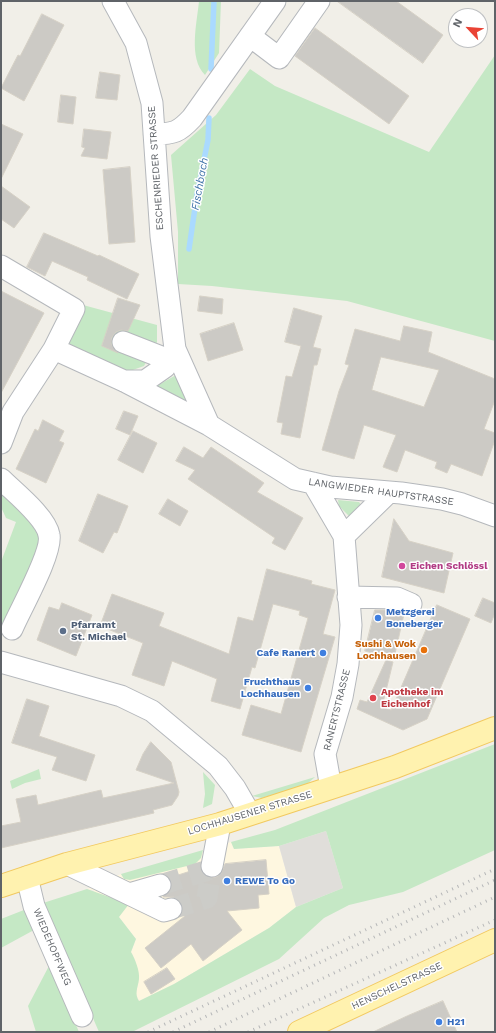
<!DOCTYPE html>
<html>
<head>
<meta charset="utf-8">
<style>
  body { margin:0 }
  #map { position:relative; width:496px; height:1033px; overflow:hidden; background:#f1efe8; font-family:"Work Sans",sans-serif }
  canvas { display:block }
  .frame { position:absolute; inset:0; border:2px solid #5f6368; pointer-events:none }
  .north { position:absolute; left:448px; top:8px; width:40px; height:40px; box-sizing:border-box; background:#fff; border:1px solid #bfc1c3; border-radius:50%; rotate:296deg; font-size:11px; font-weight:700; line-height:16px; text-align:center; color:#5f6368 }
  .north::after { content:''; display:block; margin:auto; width:14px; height:18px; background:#ea4335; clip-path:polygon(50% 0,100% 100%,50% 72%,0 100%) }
</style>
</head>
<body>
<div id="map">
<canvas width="496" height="1033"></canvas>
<div class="frame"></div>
<div class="north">N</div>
</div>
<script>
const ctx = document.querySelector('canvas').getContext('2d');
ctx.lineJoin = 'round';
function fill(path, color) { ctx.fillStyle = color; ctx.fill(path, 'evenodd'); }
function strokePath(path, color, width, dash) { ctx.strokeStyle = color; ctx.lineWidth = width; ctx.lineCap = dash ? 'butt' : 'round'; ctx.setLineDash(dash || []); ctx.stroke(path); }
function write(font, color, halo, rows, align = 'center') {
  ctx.font = font + ' "Work Sans",sans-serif'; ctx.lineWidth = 3; ctx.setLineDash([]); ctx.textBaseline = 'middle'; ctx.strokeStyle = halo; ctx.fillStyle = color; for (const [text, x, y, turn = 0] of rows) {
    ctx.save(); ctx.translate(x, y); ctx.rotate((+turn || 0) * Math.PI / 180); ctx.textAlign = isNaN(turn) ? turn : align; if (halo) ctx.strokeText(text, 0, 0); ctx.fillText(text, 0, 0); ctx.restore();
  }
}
fill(new Path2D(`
  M231 842 234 849 279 846 296 907 269 928 174 984 139 1001 136 994 139 978 135 960 131 952 136 939 119 917 93 890 87 889 121 874 122 877 202 853 203 850Z`), '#fef7e0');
fill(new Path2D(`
  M326 831 343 888 296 907 279 846Z`), '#e0deda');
fill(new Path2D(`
  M199 1H221L219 53 205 75C188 58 197 23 199 1Z
  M495 55V341L347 301 212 286 178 284V232L171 155 216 115 250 69 275 86 429 152Z
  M83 305 157 325V342L144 366 127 372 63 346Z
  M176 375 189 402 155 387Z
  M1 485 41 532 40 547 1 635V562L16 522 6 518 1 507Z
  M338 500 359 502 362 506 352 519 339 506Z
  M495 744V850L403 892 349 905 324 918 279 959 132 1032H99L43 903 87 889 129 904 119 917 136 939 131 952C135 959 140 971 139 979 138 988 134 993 139 1001L174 984 269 928 296 907 343 888 326 831 279 846 234 849 231 842 275 830Z
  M39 769 41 779 25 783 12 789 10 781Z
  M203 772 215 785 212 804 203 808 205 794Z
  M315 777 306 785 262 798 252 796Z
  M203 850 201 858 195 864 130 880 124 879 121 874Z
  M29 908 34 930 1 948V919Z
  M50 964 79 1032H36L28 1006Z`), '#c5e8c5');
strokePath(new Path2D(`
  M211 69 214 1
  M189 249 197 194 208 140 209 118`), '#aadaff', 5.5);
const building = new Path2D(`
  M337 1H396L443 35 423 63Z
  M42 14 64 25 24 101 1 88 18 55 20 56Z
  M315 28 409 96 389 124 295 56Z
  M100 72 120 75 117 100 96 98Z
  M61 95 76 97 73 124 58 122Z
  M1 124 23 134 1 179Z
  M84 129 111 132 107 159 81 156 85 148 82 147Z
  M130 167 135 242 109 244 103 170Z
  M1 186 30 207 14 228 1 219Z
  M44 233 98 256 99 255 139 274 127 299 87 280 88 277 52 261 45 276 27 267Z
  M1 291 44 313 1 393Z
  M200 296 223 299 222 314 198 311Z
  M118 298 140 305 128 331 121 330 116 332 112 337 111 344 118 353 102 346Z
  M294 308 322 316 313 347 321 349 317 365H314L300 438 281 434 283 423 277 422 286 376 292 377 301 346 285 342Z
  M234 323 243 350 208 361 200 334Z
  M404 326 432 332 428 352 495 379V400L484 429 495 433V440L482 476 451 464 447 473 435 468 437 462 405 450 397 472 383 467 396 435 364 425 354 459 322 450 339 391 349 365 345 364 355 329 400 341ZM381 357 439 370 424 407 372 390Z
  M124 411 138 416 130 435 116 429Z
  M43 420 64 431 59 441 64 443 46 483 16 469 35 429 38 431Z
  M133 431 157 443 143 473 118 460Z
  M184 447 203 458 211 447 264 483 257 492 303 518 285 550 272 543 275 538 188 479 195 470 176 461Z
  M98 494 128 506 117 533 114 532 103 553 79 541Z
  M168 499 188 511 180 526 159 514Z
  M394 519 409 541 453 553 444 593 382 577Z
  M267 569 312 581 311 584 335 590 323 634 335 637 301 752 242 735 251 705 281 714 308 618 299 615 300 611 273 604 255 668 252 667 240 709 211 701 217 679 172 661 164 686 132 675 143 643 100 626 112 594 164 613 159 626 229 654 238 617 253 621Z
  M483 598 495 603V613L491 623 475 616Z
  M62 603 92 615 76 656 37 640 49 607 59 610Z
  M437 605 470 619 427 719 403 730 357 709 360 700 367 702 386 660 393 662 382 707 391 710Z
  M375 610H394L404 614 394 658 365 651Z
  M27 699 49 706 39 736 95 755 86 781 52 770 57 757 12 743Z
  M151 742 171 762 179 792 178 796 172 805 153 810 154 813 1 848V826L21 822 16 799 36 795 38 805 101 790 103 798 174 783 136 770 143 754Z
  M266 860 269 894 258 895 259 908 227 911 242 930 203 961 191 944 161 968 145 948 185 916 181 914 183 906 179 900 174 897H163L172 888 169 878 200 868 204 875 209 878 216 877 221 874 225 864Z
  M167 968 175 979 151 994 144 982Z
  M443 1001 457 1032H373L407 1016Z`);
fill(building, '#cccac5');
strokePath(building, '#d6d1c6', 1);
strokePath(new Path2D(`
  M160 885 212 869
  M171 909 207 898 212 866`), '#ccccc8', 21, [21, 10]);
const minor = new Path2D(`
  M113 1 136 43 152 103 161 236 175 349 209 425
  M250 36 279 58 319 1
  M154 134C174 134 179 132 192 118L275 1
  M1 266 74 309 54 349 13 412 1 443
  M123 342 169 360
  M54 349 124 381 209 425 295 479 330 487 401 493 442 499 462 504 495 516
  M124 381H145L165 367 175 349
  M1 479C14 492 46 517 49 535 53 552 20 610 12 629
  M313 483 344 536 351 625 348 664 342 697 325 754 331 788
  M344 536 389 492
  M348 597 397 598 411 604
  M1 662 121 696 152 711 218 766 235 788 250 814
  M67 864 164 911 171 909
  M212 866 220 824
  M27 877 34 906 82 1016
  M129 894 160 885`);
const major = new Path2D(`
  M1 886 67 864 220 824 395 767 495 728
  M299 1032 495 940`);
strokePath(minor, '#b5b8bc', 23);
strokePath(major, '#f2c960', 24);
strokePath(minor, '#fff', 21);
strokePath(major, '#fff2af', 22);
strokePath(new Path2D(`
  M148 1032 495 869
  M173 1032 495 880
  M209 1032 495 897
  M248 1032 495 920`), '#b6b7b8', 3, [1, 5]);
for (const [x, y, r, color] of [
  [402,566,4,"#d1479c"],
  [378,618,4,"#3f7fe0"],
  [63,631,4,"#5c6f8a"],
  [424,650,4,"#e8710a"],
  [323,653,4,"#3f7fe0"],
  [308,688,4,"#3f7fe0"],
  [373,698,4,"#e0444e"],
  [227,881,4,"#3f7fe0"],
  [439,1022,4,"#3f7fe0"]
]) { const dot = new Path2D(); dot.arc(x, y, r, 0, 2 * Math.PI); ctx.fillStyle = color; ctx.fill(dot); strokePath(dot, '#fff', 1.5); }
write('10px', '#5f6368', '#fff', [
  ["ESCHENRIEDER STRASSE",156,168,-94],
  ["LANGWIEDER HAUPTSTRASSE",381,492,8],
  ["RANERTSTRASSE",337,710,-76],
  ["LOCHHAUSENER STRASSE",250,813,-17],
  ["WIEDEHOPFWEG",52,947,67],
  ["HENSCHELSTRASSE",397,986,-25]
]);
write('bold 10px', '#b23c85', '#fff', [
  ["Eichen Schlössl",410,566]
], 'left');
write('bold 10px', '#366cbe', '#fff', [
  ["Metzgerei",386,612],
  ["Boneberger",386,624],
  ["Cafe Ranert",315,653,"right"],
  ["Fruchthaus",300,682,"right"],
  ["Lochhausen",300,694,"right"],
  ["REWE To Go",235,881],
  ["H21",447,1022]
], 'left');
write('bold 10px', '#4e5e75', '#fff', [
  ["Pfarramt",71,625],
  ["St. Michael",71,637]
], 'left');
write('bold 10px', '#c56008', '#fff', [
  ["Sushi & Wok",416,644],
  ["Lochhausen",416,656]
], 'right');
write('bold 10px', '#be3a42', '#fff', [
  ["Apotheke im",381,692],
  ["Eichenhof",381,704]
], 'left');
write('italic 11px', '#4174aa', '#fff', [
  ["Fischbach",200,184,-80]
]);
</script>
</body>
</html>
